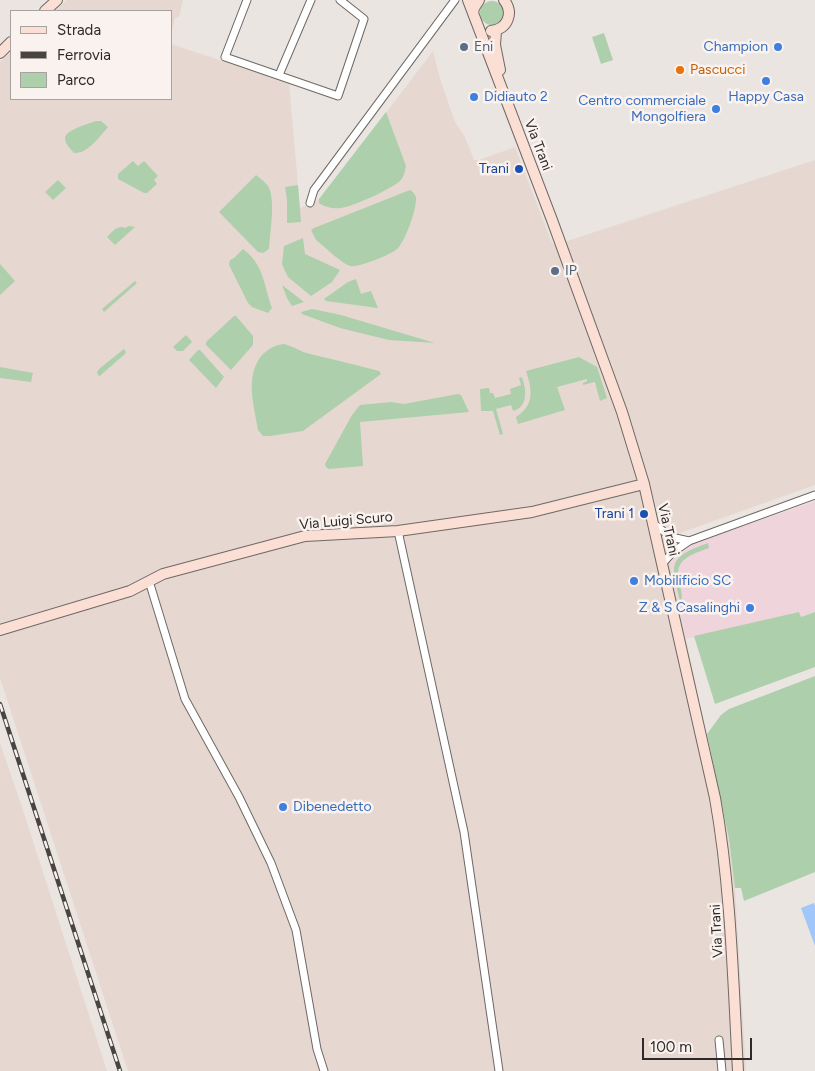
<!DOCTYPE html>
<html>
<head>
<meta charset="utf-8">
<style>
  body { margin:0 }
  #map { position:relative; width:815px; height:1071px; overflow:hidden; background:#ebe5e1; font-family:Figtree,sans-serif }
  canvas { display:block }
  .legend { position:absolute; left:10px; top:10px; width:162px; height:90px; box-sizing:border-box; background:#f9f2ee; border:1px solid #a7a29f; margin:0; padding:6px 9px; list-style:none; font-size:15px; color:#2d2a29 }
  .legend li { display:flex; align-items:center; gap:10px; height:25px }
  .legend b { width:25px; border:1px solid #a7a29f }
  .scale { position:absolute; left:642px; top:1038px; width:110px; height:22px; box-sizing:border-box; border:2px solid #2d2a29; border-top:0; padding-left:6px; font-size:15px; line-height:18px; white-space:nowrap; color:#2d2a29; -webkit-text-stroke:4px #f9f2ee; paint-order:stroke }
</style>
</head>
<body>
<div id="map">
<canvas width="815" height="1071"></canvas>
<ul class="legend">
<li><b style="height:6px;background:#fbdfd4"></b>Strada</li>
<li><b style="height:6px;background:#474442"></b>Ferrovia</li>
<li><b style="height:14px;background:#adcfab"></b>Parco</li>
</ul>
<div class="scale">100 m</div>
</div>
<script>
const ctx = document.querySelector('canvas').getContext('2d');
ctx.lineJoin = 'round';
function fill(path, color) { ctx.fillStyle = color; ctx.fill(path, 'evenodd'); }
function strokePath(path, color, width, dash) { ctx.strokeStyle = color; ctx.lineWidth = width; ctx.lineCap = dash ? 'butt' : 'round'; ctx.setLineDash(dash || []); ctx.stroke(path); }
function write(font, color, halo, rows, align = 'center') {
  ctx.font = font + ' Figtree,sans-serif'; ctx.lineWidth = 5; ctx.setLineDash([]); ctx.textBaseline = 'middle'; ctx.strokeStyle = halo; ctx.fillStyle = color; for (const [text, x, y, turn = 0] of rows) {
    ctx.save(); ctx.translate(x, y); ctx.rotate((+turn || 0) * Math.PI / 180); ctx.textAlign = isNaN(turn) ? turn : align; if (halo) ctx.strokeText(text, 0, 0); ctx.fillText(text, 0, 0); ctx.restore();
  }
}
fill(new Path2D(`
  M815 501V612L801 617 799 612 686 639 671 563 677 554 686 546Z`), '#efd5db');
fill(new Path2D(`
  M67 0H183L179 17 175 18 171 34V11H55Z
  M171 44 289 83 300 208 321 198 433 51 440 79 455 122 465 137 474 160H479L515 147 552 243 555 245 815 160V485L666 538 686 639 729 839 735 888 746 1071H128L0 678V62L11 51V99H171Z
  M0 743 22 807 107 1071H0Z`), '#e6d8d0');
fill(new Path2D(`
  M480 13a12 12 0 1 1 24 0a12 12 0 1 1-24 0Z
  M604 33 613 60 601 64 592 37Z
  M386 112 406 166C405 171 404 176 401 180 394 188 352 207 341 208 334 209 324 207 319 203V199Z
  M96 121H101L108 127C100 136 88 154 74 153 71 149 65 144 65 139 64 130 88 124 96 121Z
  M133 161 138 166 144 161 158 176 154 180 157 184 147 193H144L118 179V174Z
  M256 175C260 178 265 182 268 186 276 199 270 233 269 249L263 253 258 252 219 212Z
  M58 180 66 188 53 200 45 192Z
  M298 185 301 222 287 223V200L285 187Z
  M410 190C414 193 416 195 416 199 416 211 406 238 399 247 394 254 358 268 350 266 341 263 325 247 316 240L311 230 314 228Z
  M129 226 135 227 115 245 107 237C112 232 118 224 125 228Z
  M303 238 305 254 340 270 332 282 311 296 288 277 285 271 282 264 284 246Z
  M243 249C264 264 264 286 272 308L268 313 252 307 248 303 229 265 230 260 234 258Z
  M0 264 15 281 0 295Z
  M356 279 361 294 371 291 378 308 326 301 324 299 348 282Z
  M135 281 137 283 104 312 102 309Z
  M282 285 304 302 292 306 287 298Z
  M312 309 341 315 435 343 389 340 340 328 302 314 301 312Z
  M234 316H236L253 336V345L231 370 206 345V342Z
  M186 335 192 342 183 351H177L173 347Z
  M284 344C293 346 301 352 310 354 333 359 356 365 379 371L381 374 303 431 270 436H263L258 430C254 405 244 375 263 354 270 348 275 345 284 344Z
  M124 349 126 352 125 354 103 373 100 376 98 375 97 372 99 369Z
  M198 350H200L224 377 216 388 189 360Z
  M579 357 597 367 607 398 600 401 595 382 583 385V383L587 381V379L557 387 565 410 518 424 516 417C535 405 532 389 526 371Z
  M0 367 33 373 31 382 0 378Z
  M522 377C526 388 529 407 513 411L511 405 496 409 503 434 500 435 493 411H481L480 389 489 388 490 393H493L495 398 511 394 510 389 521 385 519 378Z
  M458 394 461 395 469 412 360 422 363 466 329 469 326 467 325 464 352 415 360 405 391 402 404 404Z
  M708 543 709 548C693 554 673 559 679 581 681 589 683 596 681 604 671 564 666 558 708 543Z
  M799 612 801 617 815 612V667L715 704 694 636Z
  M815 676V872L744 901 741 888H735L729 839 707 734 721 715 729 709Z`), '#adcfab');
fill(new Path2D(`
  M814 903 815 906V946L801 908Z`), '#a0c6fa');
const street = new Path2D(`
  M247 0 225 57 338 96 364 19 340 0
  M279 75 311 0
  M310 203 314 190 455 0
  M654 524 671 537 689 541
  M398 531 464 832 499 1071
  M662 564 673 552 689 541 815 495
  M149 581 185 699 239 797 271 863 296 930 317 1049 324 1071
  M719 1040 722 1071`);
const secondary = new Path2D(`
  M468 0 552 220 622 412 644 484 715 798C731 888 733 980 738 1071
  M45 11 57 0
  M473 13 474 8 479 0
  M491 31C508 29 514 13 504 0
  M496 31 495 45 500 70
  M0 53 11 42
  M0 630 130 591 163 574 305 536 398 531 532 512 644 484`);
strokePath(street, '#6e6864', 9);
strokePath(secondary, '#6e6864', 12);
strokePath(street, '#fff', 7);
strokePath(secondary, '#fbdfd4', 10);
const rail = new Path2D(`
  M0 704 120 1071`);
strokePath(rail, '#474442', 4.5);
strokePath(rail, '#f9f2ee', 2.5, [8]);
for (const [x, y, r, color] of [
  [464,47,5,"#5c6f8a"],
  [778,47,5,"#3f7fe0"],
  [680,70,5,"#e8710a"],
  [766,81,5,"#3f7fe0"],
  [474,97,5,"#3f7fe0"],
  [716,109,5,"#3f7fe0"],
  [519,169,5,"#1a4fb4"],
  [555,271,5,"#5c6f8a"],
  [644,514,5,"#1a4fb4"],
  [634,581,5,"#3f7fe0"],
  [750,608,5,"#3f7fe0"],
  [283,807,5,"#3f7fe0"]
]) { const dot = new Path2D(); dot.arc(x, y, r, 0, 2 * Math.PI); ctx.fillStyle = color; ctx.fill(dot); strokePath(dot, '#f9f2ee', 2); }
write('14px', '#4e5e75', '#f9f2ee', [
  ["Eni",474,47],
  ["IP",565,271]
], 'left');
write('14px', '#366cbe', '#f9f2ee', [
  ["Champion",768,47],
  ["Didiauto 2",484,97,"left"],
  ["Happy Casa",766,97,"center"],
  ["Centro commerciale",706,101],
  ["Mongolfiera",706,117],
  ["Mobilificio SC",644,581,"left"],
  ["Z & S Casalinghi",740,608],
  ["Dibenedetto",293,807,"left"]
], 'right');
write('14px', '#c56008', '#f9f2ee', [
  ["Pascucci",690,70]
], 'left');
write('14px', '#2d2a29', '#f9f2ee', [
  ["Via Trani",538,145,69],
  ["Via Luigi Scuro",346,521,-5],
  ["Via Trani",668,530,77],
  ["Via Trani",717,931,-93]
]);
write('14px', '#164399', '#f9f2ee', [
  ["Trani",509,169],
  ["Trani 1",634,514]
], 'right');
</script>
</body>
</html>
